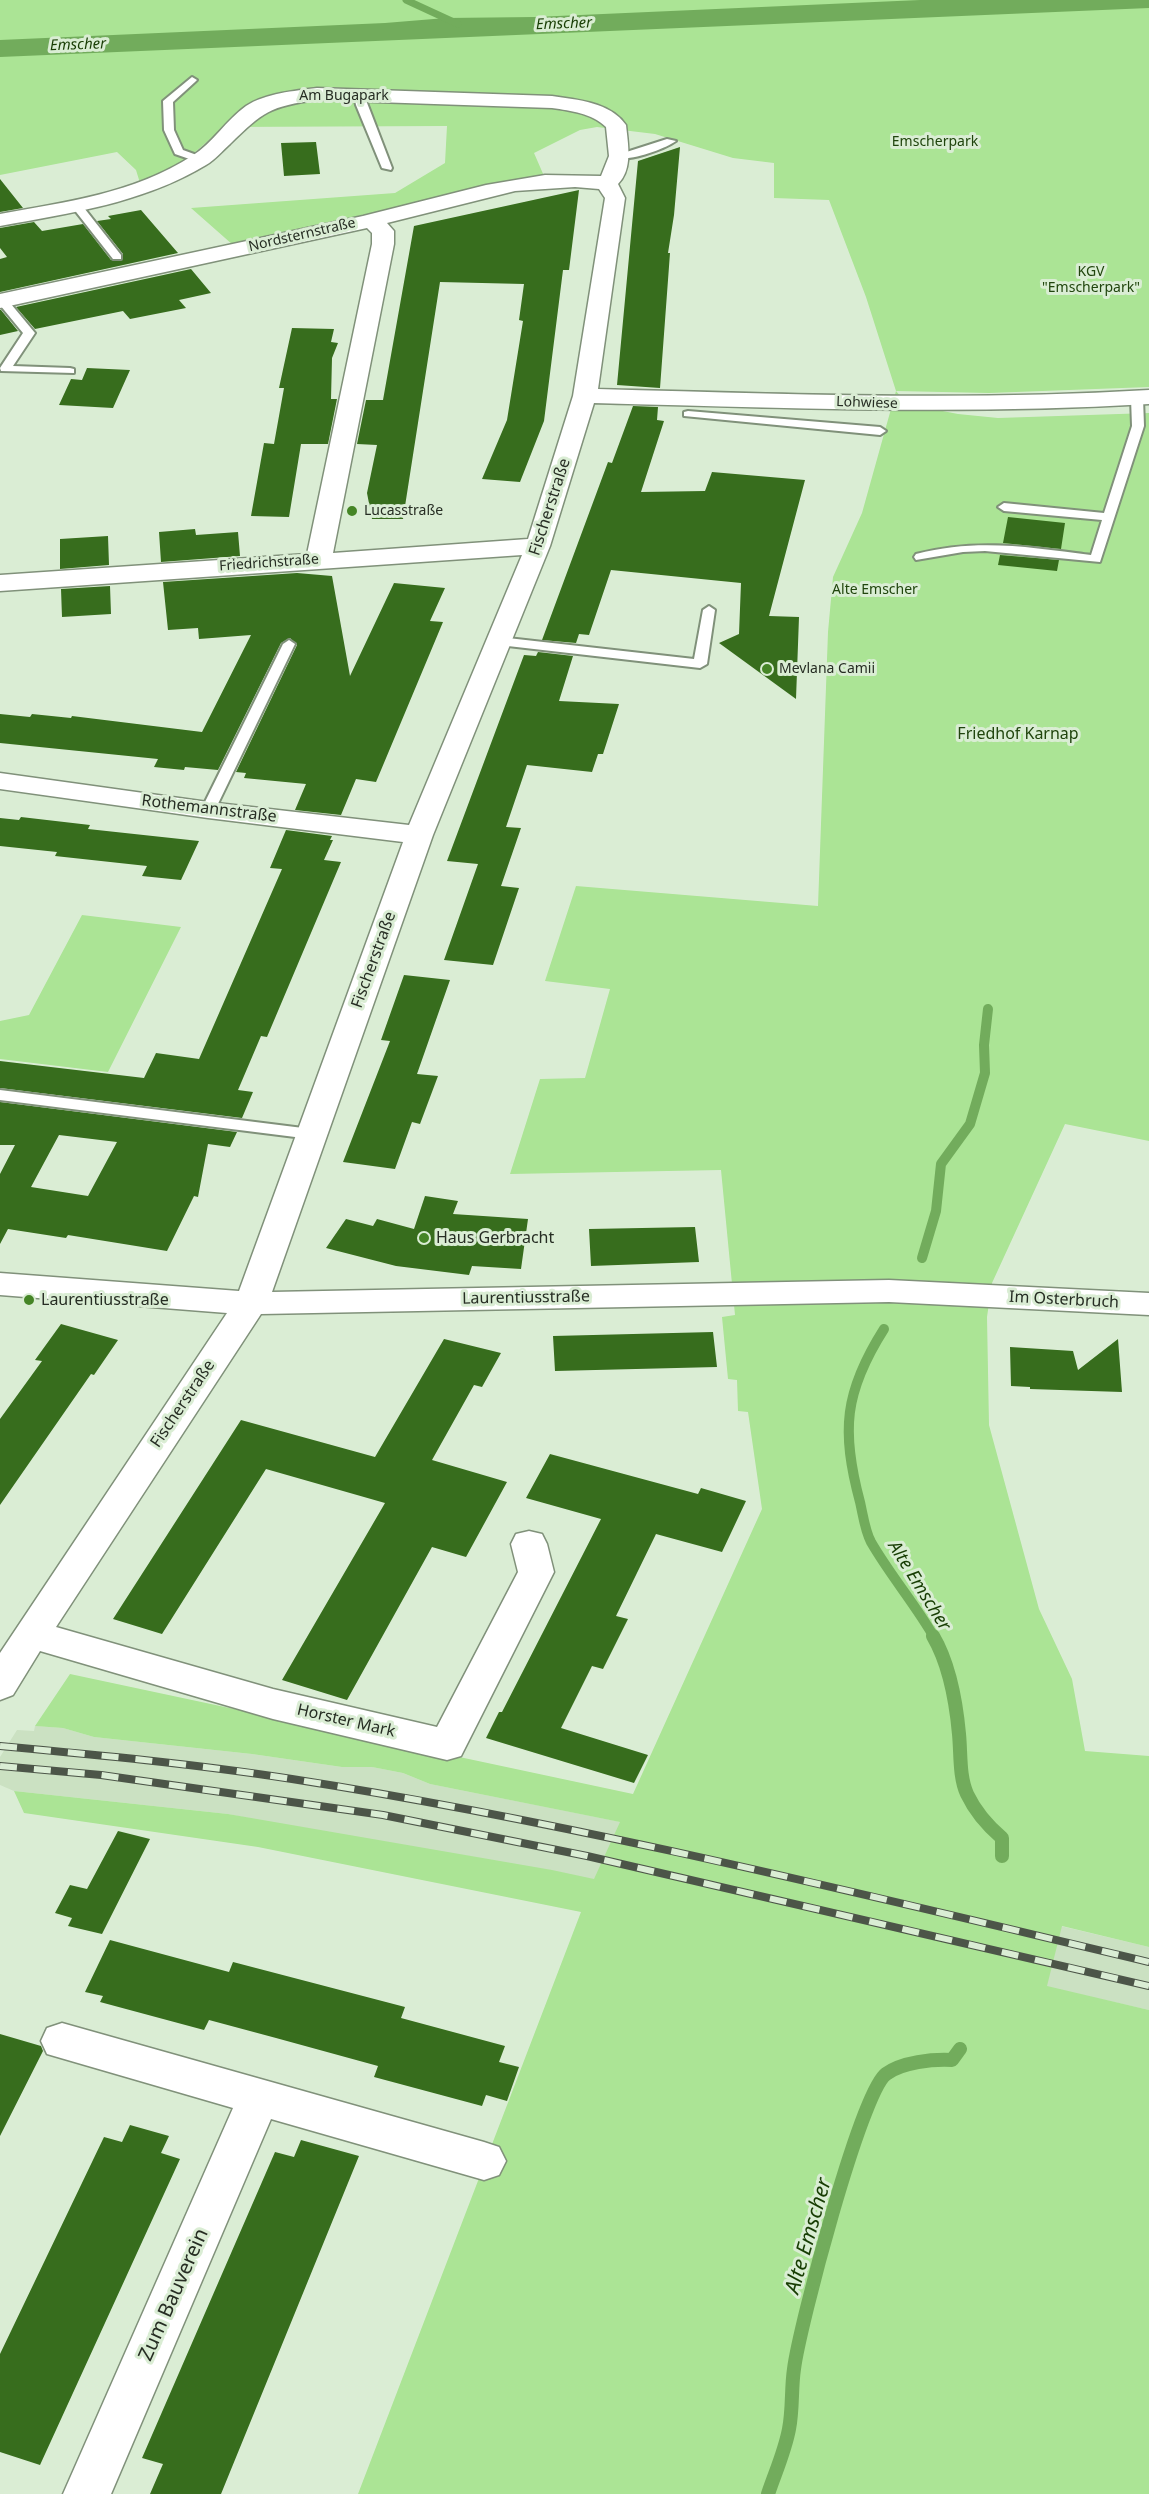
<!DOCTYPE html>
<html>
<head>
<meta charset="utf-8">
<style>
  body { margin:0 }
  canvas { display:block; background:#daedd4 }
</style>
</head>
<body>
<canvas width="1149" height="2494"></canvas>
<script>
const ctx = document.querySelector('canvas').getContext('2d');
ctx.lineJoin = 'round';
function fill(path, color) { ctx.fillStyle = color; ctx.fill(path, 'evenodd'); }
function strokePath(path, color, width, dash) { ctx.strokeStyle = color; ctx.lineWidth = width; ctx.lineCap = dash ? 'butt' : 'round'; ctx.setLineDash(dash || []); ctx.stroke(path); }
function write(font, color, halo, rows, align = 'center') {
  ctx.font = font + ' "Noto Sans",sans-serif'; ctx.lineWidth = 6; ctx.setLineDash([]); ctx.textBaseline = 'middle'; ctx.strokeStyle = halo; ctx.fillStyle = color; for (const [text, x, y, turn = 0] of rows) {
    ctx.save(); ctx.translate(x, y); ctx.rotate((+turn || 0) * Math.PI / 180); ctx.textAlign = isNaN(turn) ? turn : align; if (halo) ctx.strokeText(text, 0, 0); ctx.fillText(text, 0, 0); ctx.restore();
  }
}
fill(new Path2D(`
  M35 1726 63 1728 94 1737 252 1754 342 1767H372L403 1773 430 1784 676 1833 767 1922 228 1814 14 1791 0 1785V1757L17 1730 34 1731Z
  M1031 1919 1149 1947V2010L1021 1981Z`), '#cbe1c2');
fill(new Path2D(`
  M0 0H1149V387L989 393 896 391 907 404 958 414 998 418 1149 413V1141L1065 1124 992 1283 987 1317 989 1425 1039 1609 1072 1679 1085 1751 1149 1756V1947L1062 1926 1047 1986 1149 2010V2494H358L581 1912 258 1847 24 1813 14 1791 228 1814 552 1870 594 1879 620 1822 430 1784 403 1773 372 1767H342L252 1754 94 1737 63 1728 35 1726 70 1674 633 1794 762 1509 748 1412 738 1411 737 1380 728 1379 722 1317 735 1315 721 1170 510 1174 540 1079 585 1078 610 989 545 981 576 886 818 906 828 632 833 577 862 513 896 391 866 297 829 200 774 198V163L733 158 655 134 597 127 580 130 534 153 544 176 233 245 191 208 395 193 445 163 447 126 224 127 179 166 140 183 136 170 117 152 0 175Z
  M82 915 181 927 108 1072 0 1059V1021L29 1015Z`), '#abe495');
fill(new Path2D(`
  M920 0H1149V8L0 57V40L385 23 446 18 535 17Z`), '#72ac5c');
strokePath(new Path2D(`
  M406 0 458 24`), '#72ac5c', 7);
strokePath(new Path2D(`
  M922 1258 936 1211 941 1164 970 1124 985 1073 984 1045 988 1009
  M884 1329C844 1392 841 1431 860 1502 863 1515 865 1531 871 1542 890 1575 915 1604 934 1637`), '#72ac5c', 10);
strokePath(new Path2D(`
  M933 1636C950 1665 956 1701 959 1734 961 1754 959 1776 967 1794 975 1811 988 1826 1002 1838V1856
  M768 2494C775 2473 785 2451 789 2429 793 2409 791 2389 794 2369 799 2328 861 2092 886 2074 902 2062 933 2059 952 2060L960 2049`), '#72ac5c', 14);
fill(new Path2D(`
  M316 142 320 174 284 176 281 143Z
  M680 147 674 215 668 253H670L660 388 617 385 638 161Z
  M0 179 23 208 0 212Z
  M579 190 569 270H563L544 421 520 482 482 479 507 420 523 321 519 320 524 284 440 282 403 519H372L367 493 377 445 357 444 366 400H383L414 226Z
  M141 210 178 253 0 292V259L7 257 0 248V228L34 222 42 231 83 224 111 260 121 261 123 254 97 221 111 219 108 216Z
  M191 269 211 293 179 300 186 308 130 319 123 311 35 329 16 307Z
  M0 310H1L18 331 0 335Z
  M292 328 334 329 331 342 338 343 332 358 331 399H337L328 444H301L289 517 251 516 264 443 274 444 284 388H279Z
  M87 368 130 370 113 408 59 405 71 379 82 380Z
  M633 406 658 407 657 420 664 421 641 492 705 491 712 472 805 480 769 616 799 617 796 699 719 643 739 634 741 583 611 570 589 635 579 634 576 643 542 640 608 462 612 463Z
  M1008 517 1065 523 1061 549 1003 543Z
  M195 529 196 535 238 532 240 556 161 562 159 532Z
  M108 536 109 565 60 569V539Z
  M1000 555 1059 560 1057 571 998 565Z
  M297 573 332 576 350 676 394 583 445 588 430 621 443 622 376 782 356 779 341 815 295 810 306 784 244 778 246 773 236 772 297 645 290 638 281 643 218 770 185 767 184 770 154 767 158 759 0 743V714L30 717 32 714 71 718 72 716 202 732 251 635 199 639 198 628 168 630 163 582Z
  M110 586 111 614 62 617 61 589Z
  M538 652 573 656 559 701 619 704 603 754H598L592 772 527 765 506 827 521 828 501 886 519 888 493 965 444 960 478 864 447 861 524 655 536 656Z
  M21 817 90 825 88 829 199 841 181 880 142 876 147 866 55 856 57 852 0 846V818L19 820Z
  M286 830 332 836 330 840H333L324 860 341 862 267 1037 261 1036 238 1090 253 1092 242 1118 0 1088V1061L144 1078 156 1053 199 1059 282 869 270 868Z
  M404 975 450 980 417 1074 438 1076 420 1124 412 1122 395 1169 343 1162 390 1041 381 1040Z
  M0 1102 237 1132 230 1147 208 1144 198 1197 194 1196 167 1251 68 1235 66 1238 8 1229 0 1244V1174L15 1145H0ZM59 1135 117 1142 88 1196 31 1187Z
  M425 1196 458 1201 453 1214 528 1219 521 1269 472 1266 469 1275 396 1266 326 1248 346 1219 373 1226 377 1219 414 1229Z
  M695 1227 699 1262 591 1266 589 1229Z
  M61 1324 118 1340 94 1375 91 1374 0 1505V1419L42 1361 35 1360Z
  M713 1332 717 1367 555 1371 553 1336Z
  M444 1339 501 1353 482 1387 474 1385 432 1460 507 1482 466 1557 432 1547 347 1700 282 1680 385 1503 266 1469 162 1634 113 1619 241 1420 375 1457Z
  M1118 1339 1122 1392 1030 1389V1387L1011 1386 1010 1347 1073 1351 1078 1370Z
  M550 1454 698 1494 701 1488 746 1501 722 1552 656 1534 616 1616 628 1619 603 1669 592 1666 561 1728 648 1755 634 1783 486 1738 499 1712H502L601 1519 526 1498Z
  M118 1831 150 1839 102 1934 68 1926 72 1918 55 1913 70 1885 87 1889Z
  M110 1940 229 1972 233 1962 405 2007 401 2018 505 2046 499 2062 519 2067 507 2101 486 2095 482 2106 374 2077 378 2066 276 2038 209 2020 204 2030 100 2002 103 1996 85 1992Z
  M0 2034 41 2046 43 2051 0 2136Z
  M130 2125 169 2136 161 2153 180 2159 40 2465 0 2452V2354L104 2137 122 2142Z
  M301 2140 359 2156 221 2494H150L163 2464 142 2458 275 2152 294 2157Z`), '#376d1d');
const lane = new Path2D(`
  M192 77 197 80 195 82 173 102 174 130 183 150 205 158 206 160 201 163 175 154 164 130 163 101Z
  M359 92 364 95 392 168 391 170 382 168 356 105 354 95Z
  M667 139 676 141C665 149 625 164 614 156Z
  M77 203 81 204 121 255V259H113L73 208 72 206Z
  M0 297 6 298 35 333 13 366 70 368 74 369V373L1 371 0 368 23 333 0 305Z
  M1137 395 1143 398 1144 426 1100 562 985 551 963 552 916 560 914 557 916 554C977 538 1029 547 1091 555L1102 520 1004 511 998 507 1004 503 1104 513 1132 426 1131 398Z
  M688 411 880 427 886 431 880 435 684 416V412Z
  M709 606 715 610 707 664 700 668 499 645 493 641 499 637 694 659 703 610Z
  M289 640 295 644 215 810 208 814 203 813 201 810 283 644Z
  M0 1090 311 1129 319 1134 311 1139 0 1100Z`);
const street = new Path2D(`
  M317 88 552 96C578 100 610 102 626 125 628 144 633 169 618 184L625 198 598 389C782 394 965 401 1149 390V404C964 415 779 408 594 403L550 546 433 835 272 1292 889 1280 1149 1293V1315L889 1302 261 1314 56 1627 273 1689 437 1727 518 1572 511 1544 516 1534 529 1531 542 1534 547 1544 554 1572 461 1756 447 1760 273 1719 40 1651 13 1695 0 1700V1653L227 1313 0 1295V1273L239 1291 403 842 208 818 0 789V773L208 802 409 825 522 555 0 591V575L307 554 372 244V233L367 228 0 308V294L363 216 486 185 545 175 601 176 609 156 606 127C591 113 572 111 552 108L317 100C270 106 263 112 230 144 222 151 215 160 206 165 143 203 71 213 0 226V214C66 202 135 193 192 156 213 143 226 120 246 106 266 93 294 91 317 88ZM575 187 599 189 605 198 573 396 528 539 333 553 394 244V231L387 223 515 191Z
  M62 2023 484 2142 499 2147 506 2161 499 2175 484 2180 271 2119 111 2494H63L233 2108 47 2054 41 2041 47 2028Z`);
strokePath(lane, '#80917a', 4);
strokePath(street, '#80917a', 3);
fill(lane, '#fff');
fill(street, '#fff');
const rail = new Path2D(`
  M0 1746C98 1755 195 1764 292 1779 581 1824 865 1895 1149 1962
  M0 1766 101 1775 383 1815 587 1856 1149 1986`);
strokePath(rail, '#4c5548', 8);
strokePath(rail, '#daedd4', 6, [17]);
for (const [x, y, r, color] of [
  [352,511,6,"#458526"],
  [767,669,6,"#458526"],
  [424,1238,6,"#458526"],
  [29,1300,6,"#458526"]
]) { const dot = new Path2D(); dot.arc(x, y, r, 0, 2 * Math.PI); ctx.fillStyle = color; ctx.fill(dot); strokePath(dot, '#daedd4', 2); }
write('14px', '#262d23', '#daedd4', [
  ["Am Bugapark",344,96],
  ["Nordsternstraße",302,235,-13],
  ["Lohwiese",867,403,2],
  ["Friedrichstraße",269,563,-4]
]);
write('14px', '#20450d', '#daedd4', [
  ["Emscherpark",935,142],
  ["KGV",1091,272],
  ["\"Emscherpark\"",1091,288],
  ["Alte Emscher",875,590]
]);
write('14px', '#262d23', '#daedd4', [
  ["Lucasstraße",364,511],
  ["Mevlana Camii",779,669]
], 'left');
write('italic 15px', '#173d03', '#daedd4', [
  ["Emscher",564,24,-2],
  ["Emscher",78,45,-2]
]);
write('16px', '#262d23', '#daedd4', [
  ["Fischerstraße",550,507,-72],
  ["Rothemannstraße",209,809,7],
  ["Fischerstraße",374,960,-70],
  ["Laurentiusstraße",526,1298,-1],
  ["Im Osterbruch",1064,1300,3],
  ["Fischerstraße",183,1404,-56],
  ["Horster Mark",346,1721,13]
]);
write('16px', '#20450d', '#daedd4', [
  ["Friedhof Karnap",1018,734]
]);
write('16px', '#262d23', '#daedd4', [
  ["Haus Gerbracht",436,1238],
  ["Laurentiusstraße",41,1300]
], 'left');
write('italic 18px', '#173d03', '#daedd4', [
  ["Alte Emscher",919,1586,58]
]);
write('20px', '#262d23', '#daedd4', [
  ["Zum Bauverein",174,2295,-66]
]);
write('italic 21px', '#173d03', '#daedd4', [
  ["Alte Emscher",809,2236,-74]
]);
</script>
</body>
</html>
